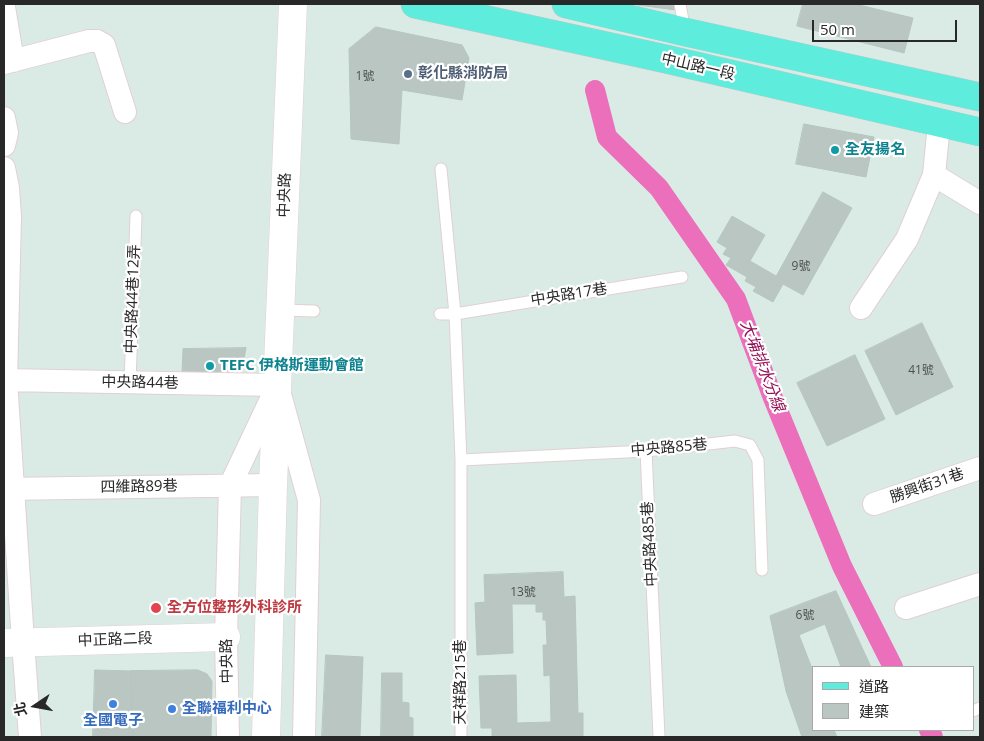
<!DOCTYPE html>
<html>
<head>
<meta charset="utf-8">
<style>
  body { margin:0 }
  #map { position:relative; width:984px; height:741px; overflow:hidden; background:#daebe6; font-family:"Open Sans","Noto Sans TC",sans-serif }
  canvas { display:block }
  .frame { position:absolute; inset:0; border:5px solid #282828; pointer-events:none }
  .legend { position:absolute; left:812px; top:666px; width:162px; height:65px; box-sizing:border-box; background:#fff; border:1px solid #a9a9a9; margin:0; padding:6px 9px; list-style:none; font-size:15px; color:#282828 }
  .legend li { display:flex; align-items:center; gap:10px; height:25px }
  .legend b { width:25px; border:1px solid #a9a9a9 }
  .north { position:absolute; left:10px; top:681px; width:50px; height:50px; -webkit-text-stroke:4px #fff; paint-order:stroke; rotate:258deg; font-size:14px; font-weight:700; line-height:20px; text-align:center; color:#282828 }
  .north::after { content:''; display:block; margin:auto; width:18px; height:22px; background:#282828; clip-path:polygon(50% 0,100% 100%,50% 72%,0 100%) }
  .scale { position:absolute; left:812px; top:20px; width:145px; height:22px; box-sizing:border-box; border:2px solid #282828; border-top:0; padding-left:6px; font-size:15px; line-height:18px; white-space:nowrap; color:#282828; -webkit-text-stroke:4px #fff; paint-order:stroke }
</style>
</head>
<body>
<div id="map">
<canvas width="984" height="741"></canvas>
<div class="frame"></div>
<ul class="legend">
<li><b style="height:6px;background:#5eecdd"></b>道路</li>
<li><b style="height:14px;background:#bac6c2"></b>建築</li>
</ul>
<div class="north">北</div>
<div class="scale">50 m</div>
</div>
<script>
const ctx = document.querySelector('canvas').getContext('2d');
ctx.lineJoin = 'round';
function strokePath(path, color, width, dash) { ctx.strokeStyle = color; ctx.lineWidth = width; ctx.lineCap = dash ? 'butt' : 'round'; ctx.setLineDash(dash || []); ctx.stroke(path); }
function fill(path, color) { ctx.fillStyle = color; ctx.fill(path, 'evenodd'); }
function write(font, color, halo, rows, align = 'center') {
  ctx.font = font + ' "Open Sans","Noto Sans TC",sans-serif'; ctx.lineWidth = 4.5; ctx.setLineDash([]); ctx.textBaseline = 'middle'; ctx.strokeStyle = halo; ctx.fillStyle = color; for (const [text, x, y, turn = 0] of rows) {
    ctx.save(); ctx.translate(x, y); ctx.rotate((+turn || 0) * Math.PI / 180); ctx.textAlign = isNaN(turn) ? turn : align; if (halo) ctx.strokeText(text, 0, 0); ctx.fillText(text, 0, 0); ctx.restore();
  }
}
strokePath(new Path2D(`
  M595 90 607 137 659 188 736 299 773 398 842 566 893 667
  M929 730 933 737`), '#eb6fba', 20);
const building = new Path2D(`
  M638 4H674L676 10 638 5Z
  M803 4H855L913 18 904 53 797 26Z
  M376 27 462 45 469 58 462 100 402 90 399 144 351 139 349 49Z
  M804 124 874 137 866 177 796 164Z
  M823 192 852 208 803 295 783 284 773 302 753 291 756 287 745 281 747 277 726 265 731 258 723 254 727 248 717 242 732 216 765 235 750 261 776 276Z
  M922 323 953 387 896 415 865 351Z
  M246 348 244 359 233 374H182L183 349Z
  M855 355 885 419 827 446 797 383Z
  M563 572 564 597 575 596 578 713H583V737H492V728H481L479 676 516 675 517 723 551 722 550 675 544 676 543 645H547L546 620H543V612H536V604H512L513 653 477 655 475 603 485 602 484 575Z
  M836 591 871 667H841L825 624 799 635 813 671V730H834L837 737H802L786 691 770 616Z
  M326 655 363 657 360 737H322Z
  M95 670 131 671 133 737H93Z
  M198 670 207 674 212 681 211 737H133L131 671Z
  M382 673H402V702L409 703V717L413 718V737H381Z`);
fill(building, '#bac6c2');
strokePath(building, '#b4c6c2', 1);
const service = new Path2D(`
  M680 4 685 32
  M441 169 455 314 461 460V737
  M281 310 314 311
  M440 314H455L682 277
  M130 382 136 216
  M646 451 659 737
  M461 460 646 451 735 441 750 445 758 460 762 570
  M973 711 980 708`);
const minor = new Path2D(`
  M4 7 13 61
  M4 63 89 41H97L104 45 125 112
  M4 118 7 133 4 145
  M4 168 8 188 10 217 6 380 23 642 30 737
  M934 175 980 203
  M861 308 907 239 934 175 939 124
  M4 380 277 385
  M281 398 309 500 304 737
  M4 489 273 485
  M874 504 980 468
  M906 608 980 584
  M228 737 226 637 230 486 275 391`);
const tertiary = new Path2D(`
  M4 643 226 637
  M266 737 273 485 293 4`);
const primary = new Path2D(`
  M415 4 666 59 980 132
  M566 4 685 32 980 97`);
strokePath(service, '#e1d0d1', 13);
strokePath(minor, '#e1d0d1', 24);
strokePath(tertiary, '#e1d0d1', 29);
strokePath(primary, '#c7c7c7', 29);
strokePath(service, '#fff', 11);
strokePath(minor, '#fff', 22);
strokePath(tertiary, '#fff', 28);
strokePath(primary, '#5eecdd', 28);
for (const [x, y, r, color] of [
  [408,74,5,"#5c6f8a"],
  [835,150,5,"#0f9aa8"],
  [210,366,5,"#0f9aa8"],
  [156,608,6,"#e0444e"],
  [113,704,5,"#3f7fe0"],
  [172,709,5,"#3f7fe0"]
]) { const dot = new Path2D(); dot.arc(x, y, r, 0, 2 * Math.PI); ctx.fillStyle = color; ctx.fill(dot); strokePath(dot, '#fff', 2); }
write('12px', '#4c504e', null, [
  ["1號",365,77],
  ["9號",801,267],
  ["41號",921,371],
  ["13號",523,593],
  ["6號",805,616]
]);
write('15px', '#282828', '#fff', [
  ["中山路一段",698,67,13],
  ["中央路",285,195,-88],
  ["中央路17巷",569,295,-9],
  ["中央路44巷12弄",133,299,-88],
  ["中央路44巷",140,383,1],
  ["中央路85巷",669,448,-5],
  ["勝興街31巷",927,486,-19],
  ["四維路89巷",139,487,-1],
  ["中央路485巷",650,544,-93],
  ["中正路二段",115,640,-2],
  ["中央路",227,661,-91],
  ["天祥路215巷",461,682,-90]
]);
write('bold 15px', '#4e5e75', '#fff', [
  ["彰化縣消防局",418,74]
], 'left');
write('bold 15px', '#0d838f', '#fff', [
  ["全友揚名",845,150],
  ["TEFC 伊格斯運動會館",220,366]
], 'left');
write('bold 15px', '#be3a42', '#fff', [
  ["全方位整形外科診所",167,608]
], 'left');
write('bold 15px', '#366cbe', '#fff', [
  ["全聯福利中心",182,709],
  ["全國電子",113,721,"center"]
], 'left');
write('italic 16px', '#941156', '#fff', [
  ["大埔排水分線",762,366,69]
]);
</script>
</body>
</html>
